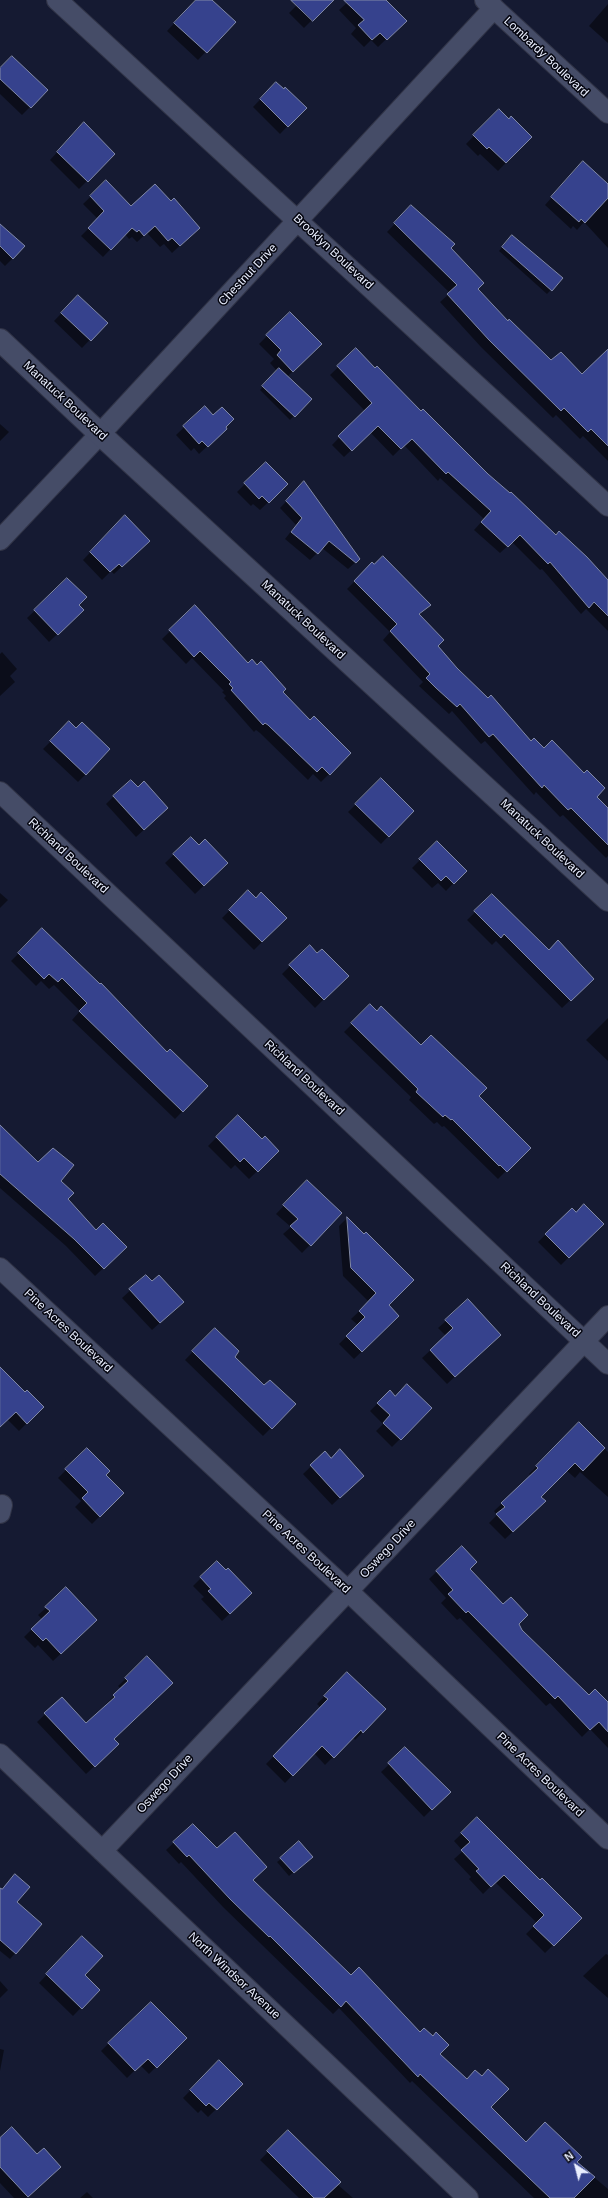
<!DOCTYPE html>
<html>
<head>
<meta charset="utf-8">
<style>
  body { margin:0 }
  #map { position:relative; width:608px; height:2198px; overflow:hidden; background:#151a32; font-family:Helvetica,sans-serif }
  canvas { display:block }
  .north { position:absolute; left:556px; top:2146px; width:40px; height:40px; -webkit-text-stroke:3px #050610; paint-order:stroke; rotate:324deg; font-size:11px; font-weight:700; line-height:16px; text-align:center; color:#e9eefe }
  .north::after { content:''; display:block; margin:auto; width:14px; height:18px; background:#e9eefe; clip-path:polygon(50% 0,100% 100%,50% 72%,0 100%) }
</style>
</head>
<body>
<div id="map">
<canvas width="608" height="2198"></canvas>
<div class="north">N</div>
</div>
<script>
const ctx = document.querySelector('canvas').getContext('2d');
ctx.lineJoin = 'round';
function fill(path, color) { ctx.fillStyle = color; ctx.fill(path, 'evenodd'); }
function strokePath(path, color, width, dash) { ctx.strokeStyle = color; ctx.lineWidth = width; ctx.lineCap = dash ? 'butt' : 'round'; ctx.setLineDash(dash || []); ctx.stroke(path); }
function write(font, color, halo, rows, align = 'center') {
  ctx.font = font + ' Helvetica,sans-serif'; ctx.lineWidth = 3; ctx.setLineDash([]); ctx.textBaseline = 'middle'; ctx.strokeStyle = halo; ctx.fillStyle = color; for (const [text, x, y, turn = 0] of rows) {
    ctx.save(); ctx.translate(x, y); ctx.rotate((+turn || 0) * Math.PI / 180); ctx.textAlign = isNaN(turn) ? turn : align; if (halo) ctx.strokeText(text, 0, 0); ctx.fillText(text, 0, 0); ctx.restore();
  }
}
fill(new Path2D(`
  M196 0H211L234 22 198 60 167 31Z
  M302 0H332L304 28 289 13Z
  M350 0H380L405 21 378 47 371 40 364 47 351 34 356 28 339 10Z
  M608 4V43L589 26Z
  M0 69 47 90 22 115 0 94Z
  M276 83 305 108 280 134 253 107Z
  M499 110 531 137 498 171 480 154 478 156 466 144Z
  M76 132 114 154 79 189 50 160Z
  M576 170 608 186V248L584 222 577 230 573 226 571 229 545 205Z
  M106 182 131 207 191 235 172 253 164 244 160 247 147 233 137 242 132 237 129 239 125 234 103 257 81 236 98 219 83 204Z
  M411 207 449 248 476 289 508 322 551 362 582 375 608 350V461L583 436 580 439 556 415 553 418 481 347 440 302 450 293 387 232Z
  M0 225 13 258 5 266 0 261Z
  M508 240 562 278 547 294 499 251Z
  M78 296 106 323 82 348 54 321Z
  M290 313 320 344 287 377 310 399 290 420 260 390 277 371 270 363 274 359 259 344Z
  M356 350 488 475 556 536 559 533 608 580V631L586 609 581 614 542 569 540 570 512 542 500 553 474 530 484 519 440 478 438 481 404 445 393 456 370 432 344 457 332 445 365 411 330 375Z
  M205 407 225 427 218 436 199 454 194 448 191 451 176 435Z
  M0 424 9 432 0 441Z
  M266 463 287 484 260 510 253 504 251 506 237 492Z
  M297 490 359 559 348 569 322 548 310 560 285 539 296 525 280 508Z
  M125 516 149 541 114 574 111 571 102 580 83 560Z
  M372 564 430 605 419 615 436 646 531 742 595 797 608 810V856L606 858 563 815 560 817 536 792 534 795 485 741 481 744 452 711 449 714 419 686 423 682 383 640 390 632 347 589Z
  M67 580 77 605 82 610 49 642 27 618Z
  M195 607 248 664 282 692 310 722 350 753 321 782 313 774 308 780 260 733 256 730 254 732 224 698 226 696 222 692 224 691 192 658 186 664 162 639Z
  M2 652 17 669 10 676 15 682 0 696V654Z
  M69 723 86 774 78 782 43 749Z
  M381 780 412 811 381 844 348 812Z
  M114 796 159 816 136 837 106 804Z
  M191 838 219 871 195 894 165 863Z
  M437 843 465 871 446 891 438 883 432 888 412 868Z
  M248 892 256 899 286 918 254 950 222 918Z
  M0 893 8 900 0 908Z
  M492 896 549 951 592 979 562 1008 496 941 492 945 467 920Z
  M42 930 167 1053 207 1086 175 1119 72 1020 80 1011 54 985 49 989 41 981 36 986 11 961Z
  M310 946 347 976 315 1008 282 974Z
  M370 1006 478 1096 529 1148 498 1179 444 1126 442 1127 437 1122 434 1124 409 1100 411 1097 344 1032Z
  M608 1018V1061L586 1040Z
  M238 1116 262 1140 278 1151 249 1179 235 1165 231 1169 208 1146Z
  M0 1126 59 1181 67 1199 96 1231 125 1247 95 1276 66 1246 0 1188Z
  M300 1189 341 1213 302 1253 283 1234 291 1227 276 1214Z
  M572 1209 576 1213 602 1224 561 1265 538 1242Z
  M347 1218 364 1235 387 1305 398 1316 354 1359 339 1344 358 1325 351 1319 369 1302 343 1276 339 1226Z
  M146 1276 175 1309 152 1330 122 1298Z
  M446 1321 492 1342 447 1384 422 1358 446 1336 438 1328Z
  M215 1329 234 1357 264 1386 295 1404 263 1436 185 1360Z
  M0 1384 25 1393 43 1407 19 1431 7 1419 0 1426Z
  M389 1392 395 1398 431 1408 392 1447 376 1431 383 1424 370 1411Z
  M579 1424 608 1452V1497L580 1472 575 1478 566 1470 540 1497 537 1509 505 1539 489 1523 497 1515 494 1511 531 1476 529 1474Z
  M87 1449 105 1475 123 1493 92 1524 75 1507 81 1501 58 1478Z
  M325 1453 355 1483 332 1505 303 1474Z
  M462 1547 469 1569 521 1631 589 1697 608 1704V1748L590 1729 582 1737 550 1703 546 1706 460 1618 457 1620 441 1603 446 1598 429 1579Z
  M217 1562 226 1572 243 1601 222 1621 201 1599 204 1597 193 1586Z
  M46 1608 88 1628 53 1661 38 1645 35 1648 24 1637 42 1619 38 1615Z
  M147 1658 113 1739 110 1752 86 1774 37 1722 62 1698 86 1725 107 1705 106 1704 121 1689 118 1686Z
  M347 1673 385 1709 355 1740 353 1737 325 1765 314 1753 285 1783 266 1764 321 1708 317 1704Z
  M405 1749 449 1792 424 1817 381 1772Z
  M477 1819 540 1881 581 1918 545 1953 526 1934 537 1923 495 1882 483 1894 469 1879 471 1877 454 1859 463 1851 454 1841Z
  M187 1830 217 1850 252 1880 351 1976 466 2080 475 2071 489 2107 526 2143 576 2162 608 2189V2198H534L412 2081 410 2083 339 2008 333 2014 223 1907 181 1862 179 1864 166 1850Z
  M281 1859 308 1860 289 1876 277 1862Z
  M0 1887 16 1903 17 1951 10 1959 0 1951Z
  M74 1946 83 1975 98 1990 73 2016 39 1983Z
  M606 1954 608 1955V1998L583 1976Z
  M0 1981 8 1990 0 1998Z
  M122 2030 185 2038 149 2074 140 2065 127 2078 101 2051Z
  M0 2049 4 2050 0 2071Z
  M219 2061 242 2084 208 2117 201 2110 198 2113 183 2098Z
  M288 2132 337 2184 353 2198H299L260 2160Z
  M0 2140 52 2174 26 2198H14L0 2183Z
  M87 2192 93 2198H80Z`), '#0007');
const building = new Path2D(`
  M196 0H212L236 22 207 53 174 23Z
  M291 0H334L313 21Z
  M344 0H386L407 21 387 40 380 33 372 40 358 25 364 20Z
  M12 56 48 90 31 108 0 79V68Z
  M276 82 284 89 285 87 307 108 288 127 260 99Z
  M499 109 509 119 511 116 532 137 506 163 489 147 487 149 473 135Z
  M84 122 115 154 88 182 57 152Z
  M583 161 608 184V198L585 223 581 219 579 222 551 197Z
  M106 180 131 206 155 184 171 201 174 198 200 228 180 246 172 238 168 241 155 226 144 236 139 230 137 232 132 228 111 250 88 228 104 211 90 196Z
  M411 205 455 244 451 248 484 283 478 289 508 321 509 319 551 360 561 352 582 374 608 349V446L591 429 588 432 564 408 561 411 489 340 447 294 457 285 394 223Z
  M0 224 25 246 13 259 0 246Z
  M512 235 563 278 552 291 502 247Z
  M78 295 108 323 91 341 61 313Z
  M290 312 322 344 293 372 277 355 281 350 266 335Z
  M356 348 375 368 377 366 421 411 423 409 488 474 510 493 511 492 556 535 559 531 587 557 608 580V616L594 602 589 608 550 562 548 564 520 535 508 547 481 522 491 511 448 472 446 474 412 439 401 449 378 426 352 451 338 436 372 403 337 366Z
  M279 368 312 399 295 417 262 386Z
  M205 406 213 415 222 407 234 419 226 427 227 429 208 447 202 441 199 444 183 426Z
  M266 462 288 484 269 503 262 496 259 499 244 483Z
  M304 481 360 559 356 563 329 541 318 554 291 532 302 518 286 501Z
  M125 515 150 541 122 567 119 564 110 572 90 552Z
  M383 556 431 605 419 614 444 640 438 646 457 668 488 698 491 695 531 741 534 738 544 748 552 740 584 773 587 770 605 788 597 797 608 808V845L571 808 568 810 544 785 542 788 493 734 489 737 460 704 457 707 436 688 426 678 430 674 390 631 397 624 354 581 372 562 374 564Z
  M67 578 87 597 79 605 84 610 58 635 34 610Z
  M195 605 248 663 252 659 257 665 261 661 286 689 283 692 310 720 314 716 351 753 330 775 322 767 317 772 268 725 265 723 263 725 231 690 233 688 229 684 231 682 200 651 194 657 169 630Z
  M69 721 76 728 82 722 110 749 86 775 50 741Z
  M381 778 414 811 389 837 355 804Z
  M131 780 138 787 144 781 168 808 144 830 113 796Z
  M191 837 199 845 205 839 228 863 204 886 173 854Z
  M437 841 467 871 454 884 446 876 441 881 419 859Z
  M248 890 256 898 261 892 287 918 262 942 229 910Z
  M492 894 549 950 558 940 594 979 571 1001 504 934 501 938 474 911Z
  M42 928 100 984 101 983 167 1052 170 1049 208 1086 183 1112 79 1011 87 1003 62 978 58 982 49 974 44 979 18 953Z
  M310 945 317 953 322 949 349 976 324 1000 289 965Z
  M370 1004 377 1011 381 1006 421 1045 431 1035 487 1088 479 1096 531 1148 507 1172 500 1165 499 1166 452 1119 451 1120 445 1115 443 1117 416 1092 418 1089 351 1023Z
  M238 1115 262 1139 265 1136 279 1151 258 1172 244 1158 240 1162 216 1137Z
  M0 1125 38 1162 53 1148 74 1165 61 1181 74 1193 68 1199 96 1230 103 1223 127 1247 104 1269 74 1239 0 1174Z
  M307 1180 342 1213 311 1246 290 1226 298 1219 283 1205Z
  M584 1204 604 1224 569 1258 545 1234 572 1208 576 1212Z
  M347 1217 364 1234 366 1232 414 1280 389 1305 399 1316 362 1352 346 1336 365 1317 359 1311 376 1293 351 1268Z
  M146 1275 152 1281 159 1275 184 1302 160 1323 129 1289Z
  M468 1299 501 1335 455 1377 430 1350 453 1328 445 1320Z
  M215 1328 239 1351 235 1357 264 1385 270 1380 296 1404 272 1429 192 1351Z
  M0 1367 25 1392 27 1390 44 1407 27 1424 16 1412 0 1427Z
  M407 1384 432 1408 401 1440 383 1423 390 1415 377 1403 390 1390 395 1396Z
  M579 1422 605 1448 583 1471 575 1463 541 1497 546 1501 513 1532 496 1514 505 1507 501 1503 538 1468 536 1466Z
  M87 1448 110 1471 106 1475 124 1493 100 1517 82 1498 88 1492 65 1469Z
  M340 1449 364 1476 340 1498 310 1465 325 1451 331 1458Z
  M462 1546 477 1562 470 1569 503 1604 511 1597 528 1615 519 1624 522 1630 589 1695 595 1689 608 1702V1732L599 1722 590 1730 558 1696 555 1699 468 1611 466 1613 448 1594 453 1590 436 1571Z
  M217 1561 226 1570 228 1568 252 1593 230 1614 208 1591 211 1589 200 1577Z
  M66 1587 97 1620 61 1654 46 1638 43 1641 31 1629 50 1611 45 1607Z
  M147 1656 173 1683 114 1739 119 1744 95 1767 44 1713 62 1697 86 1723 115 1697 113 1695 128 1681 125 1678Z
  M347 1672 386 1709 363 1733 361 1730 334 1758 322 1746 293 1776 273 1756 328 1699 324 1696Z
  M405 1747 451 1792 432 1810 388 1763Z
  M477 1817 540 1880 542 1878 582 1918 554 1946 533 1926 544 1915 504 1875 491 1887 476 1871 479 1869 461 1850 470 1842 461 1833Z
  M193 1824 217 1848 235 1832 267 1867 253 1880 351 1975 359 1967 420 2032 424 2028 433 2036 436 2032 449 2045 440 2054 467 2079 475 2070 482 2076 488 2069 509 2089 491 2107 526 2142 545 2122 582 2157 577 2162 595 2177 574 2198H550L420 2074 418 2077 346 2001 341 2007 270 1936 269 1937 230 1899 189 1855 187 1857 173 1842Z
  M299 1841 313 1857 294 1873 280 1858Z
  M15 1874 30 1887 17 1902 42 1924 16 1954 0 1940V1888L2 1889Z
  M82 1936 103 1956 85 1975 100 1990 82 2009 46 1974Z
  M151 2002 187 2038 157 2068 148 2059 135 2071 108 2043Z
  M219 2060 243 2084 217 2110 209 2103 206 2106 190 2090Z
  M12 2127 37 2154 44 2148 61 2167 28 2197 0 2167V2138Z
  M288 2130 341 2182 324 2198H314L267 2151Z`);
fill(building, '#36428d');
strokePath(building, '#8189a7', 1);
const street = new Path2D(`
  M57 0 608 506
  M485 0 608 113
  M0 540 100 434 494 8
  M0 792 608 1364
  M0 1268 348 1591 608 1839
  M0 1513 2 1505
  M0 1754 468 2198
  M102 1851 608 1316`);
const secondary = new Path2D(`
  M0 340 100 434 608 900`);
strokePath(street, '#313447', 22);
strokePath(secondary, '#313447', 24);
strokePath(street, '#454c67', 20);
strokePath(secondary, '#454c67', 22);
write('12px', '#e9eefe', '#050610', [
  ["Lombardy Boulevard",546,57,43],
  ["Brooklyn Boulevard",333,252,43],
  ["Chestnut Drive",248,275,-47],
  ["Manatuck Boulevard",65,401,43],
  ["Manatuck Boulevard",303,620,43],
  ["Manatuck Boulevard",542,839,43],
  ["Richland Boulevard",68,856,43],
  ["Richland Boulevard",304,1078,43],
  ["Richland Boulevard",540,1300,43],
  ["Pine Acres Boulevard",68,1331,43],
  ["Oswego Drive",388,1549,-47],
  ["Pine Acres Boulevard",306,1552,43],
  ["Pine Acres Boulevard",540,1775,44],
  ["Oswego Drive",165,1784,-47],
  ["North Windsor Avenue",234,1976,43]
]);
</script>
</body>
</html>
